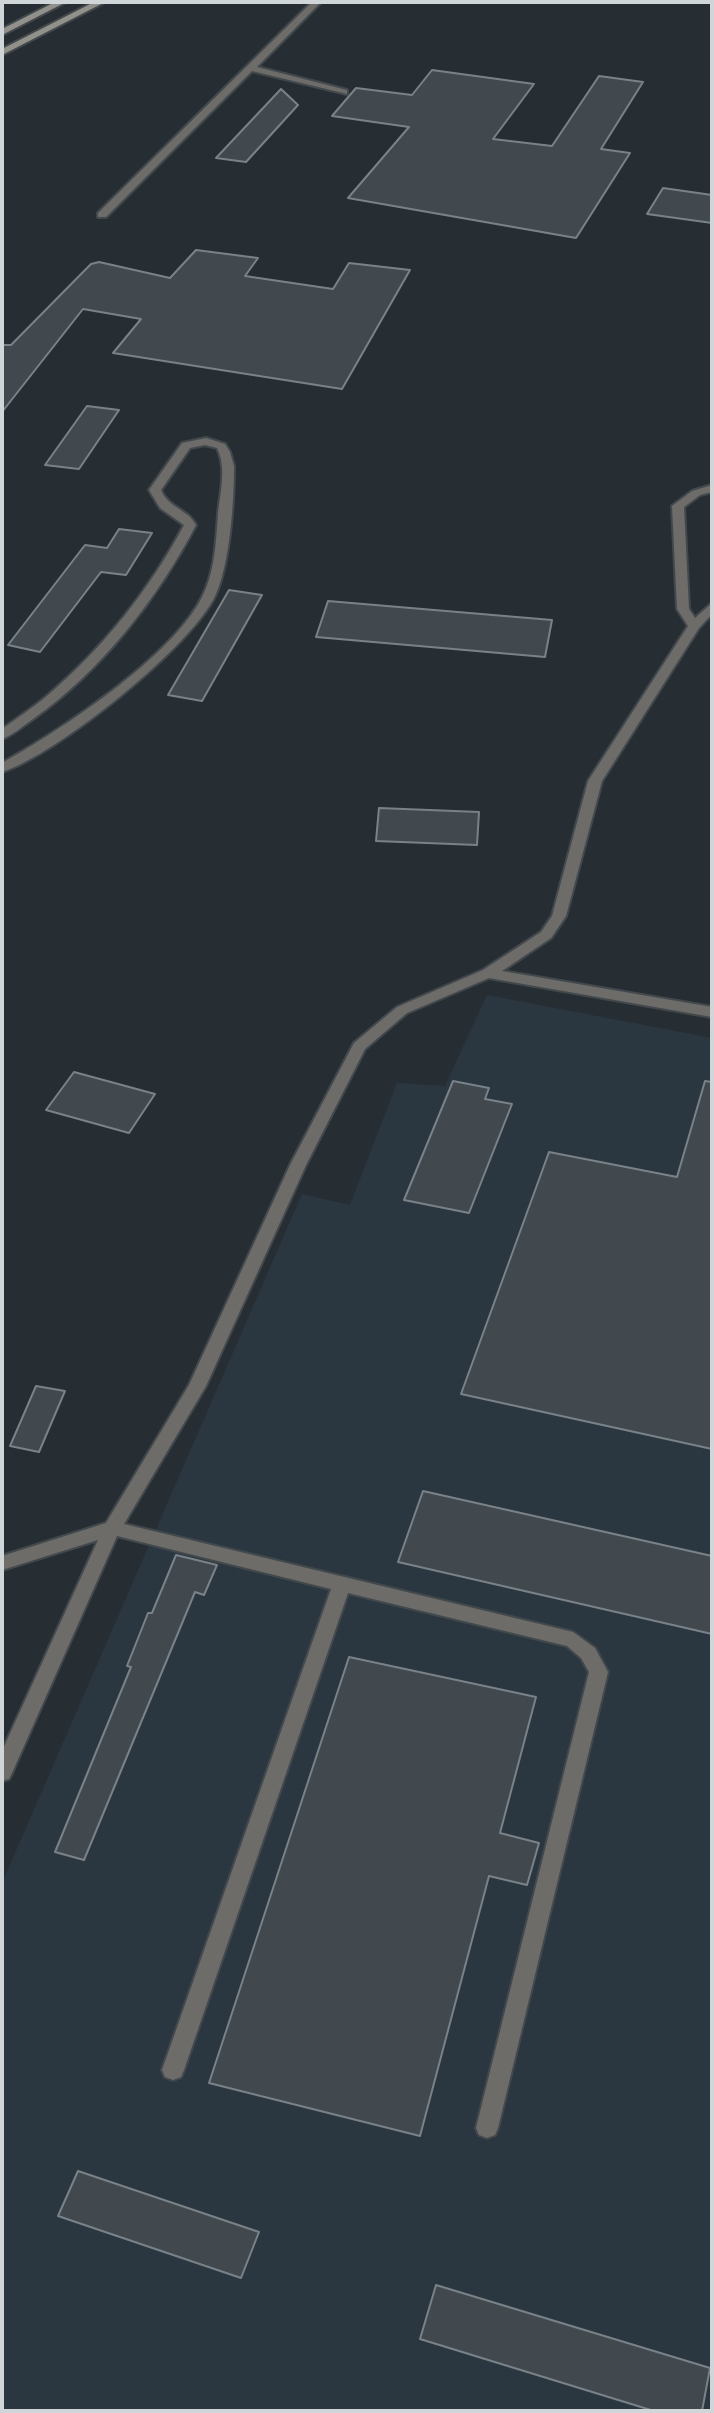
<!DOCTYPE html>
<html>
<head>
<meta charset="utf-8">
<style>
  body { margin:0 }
  #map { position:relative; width:714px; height:2413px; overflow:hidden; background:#272e33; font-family:Overpass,sans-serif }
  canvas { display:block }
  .frame { position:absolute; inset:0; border:4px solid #d0d5d8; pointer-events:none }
</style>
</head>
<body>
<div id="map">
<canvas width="714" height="2413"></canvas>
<div class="frame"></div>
</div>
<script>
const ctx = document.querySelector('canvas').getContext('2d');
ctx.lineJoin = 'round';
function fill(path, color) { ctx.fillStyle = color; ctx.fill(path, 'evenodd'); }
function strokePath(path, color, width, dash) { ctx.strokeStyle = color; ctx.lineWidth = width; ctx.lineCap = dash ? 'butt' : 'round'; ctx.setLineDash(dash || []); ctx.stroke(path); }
fill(new Path2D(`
  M487 995 712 1038V2411H2V1883L302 1194 350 1205 397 1083 445 1086Z`), '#2a3740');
const building = new Path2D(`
  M432 70 534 84 493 139 552 146 599 76 643 82 601 149 630 153 576 238 348 198 409 127 332 116 356 88 412 95Z
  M281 89 298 105 246 162 216 158Z
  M663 188 712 195V223L647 214Z
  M196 250 258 258 245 276 333 289 349 263 410 270 342 389 113 353 141 319 83 309 2 412V345H11L91 264 99 262 170 278Z
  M87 406 119 410 79 469 45 465Z
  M119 529 152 533 126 575 101 572 40 652 8 645 85 545 107 548Z
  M229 590 262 595 202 701 168 695Z
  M328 601 552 620 545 657 316 637Z
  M379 808 479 812 477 845 376 841Z
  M74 1072 155 1094 129 1133 46 1110Z
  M453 1081 489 1088 485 1099 512 1104 469 1213 404 1200Z
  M705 1081 712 1082V1449L461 1394 549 1152 677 1177Z
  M36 1386 65 1391 39 1452 10 1446Z
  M423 1491 712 1556V1634L398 1562Z
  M176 1555 217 1565 204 1595 195 1592 84 1860 55 1852 131 1667 127 1666 148 1613H152Z
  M349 1657 536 1697 500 1833 539 1843 527 1885 489 1876 420 2136 209 2083Z
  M78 2171 259 2232 241 2278 58 2216Z
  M436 2285 710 2368 702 2411H654L420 2339Z`);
fill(building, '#41494e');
strokePath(building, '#798287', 2);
const lane = new Path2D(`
  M312 2H321L257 67 347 90V94L252 71 106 217H98V213Z
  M206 438 225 444 230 452 234 466C234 501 230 562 216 594 194 645 56 755 2 772V763C61 730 172 657 202 597 215 572 216 542 218 514 220 493 227 468 217 448L205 445 190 448 161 490C168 508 188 509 196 525 158 598 101 671 33 719 23 726 13 735 2 739V729C17 718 33 708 48 695 103 648 150 589 184 525L160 508 149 490 182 443Z
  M712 485V492L700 495 684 507 689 609 695 618 712 603V614L699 628 602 781 566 916 551 938 502 971 712 1007V1017L489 978 407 1013 365 1049 306 1165 206 1386 124 1524 573 1632 595 1648 608 1672 498 2128 495 2135 487 2138 479 2135 476 2128 589 1672 581 1658 567 1646 348 1593 184 2070 181 2077 173 2080 165 2077 162 2070 331 1589 117 1536 12 1773 9 1779 2 1781V1751L98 1540 2 1570V1556L106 1523 189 1385 290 1165 354 1043 397 1007 483 970 541 932 552 916 588 781 688 626 677 609 672 506 692 491Z`);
const secondary = new Path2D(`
  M55 2H66L2 35V29Z
  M94 2H105L2 55V49Z`);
strokePath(lane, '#42494d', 4);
strokePath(secondary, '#42494d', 4);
fill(lane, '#6d6c68');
fill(secondary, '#919089');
</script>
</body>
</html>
